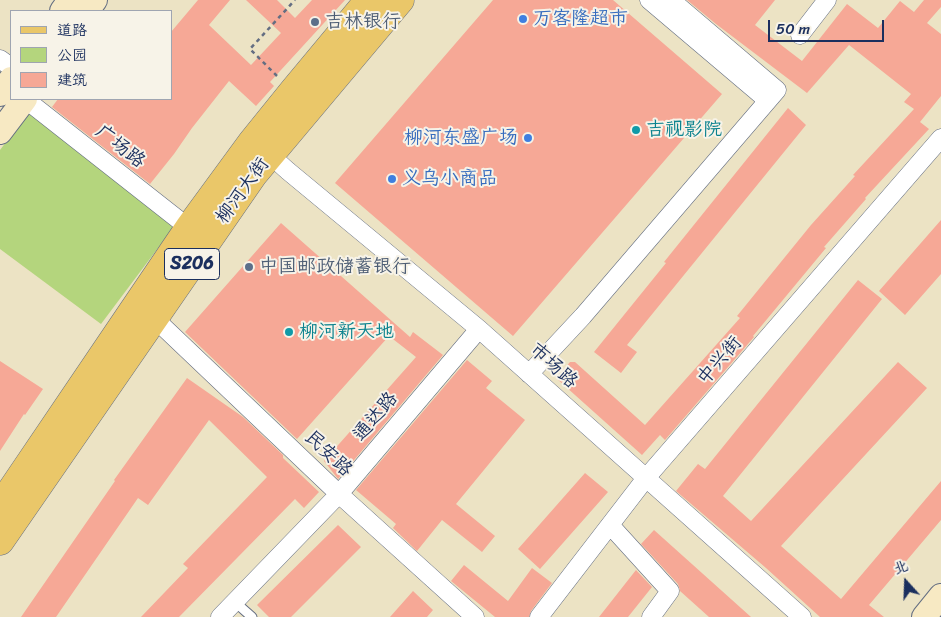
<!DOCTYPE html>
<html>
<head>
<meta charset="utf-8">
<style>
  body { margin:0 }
  #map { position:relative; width:941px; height:617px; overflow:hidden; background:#ece3c4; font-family:Sriracha,"LXGW WenKai TC",sans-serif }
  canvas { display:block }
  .legend { position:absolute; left:10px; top:10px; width:162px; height:90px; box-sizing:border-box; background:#f7f3e8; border:1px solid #9fa5b1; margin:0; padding:6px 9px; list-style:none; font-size:15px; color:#1b2f5e }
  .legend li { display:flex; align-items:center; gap:10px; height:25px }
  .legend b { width:25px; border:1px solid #9fa5b1 }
  .north { position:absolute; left:881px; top:557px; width:50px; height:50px; -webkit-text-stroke:4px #f7f3e8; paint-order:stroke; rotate:340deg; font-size:14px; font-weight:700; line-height:20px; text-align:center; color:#1b2f5e }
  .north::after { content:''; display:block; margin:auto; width:18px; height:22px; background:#1b2f5e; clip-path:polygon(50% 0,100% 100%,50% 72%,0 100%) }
  .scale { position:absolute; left:768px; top:20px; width:116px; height:22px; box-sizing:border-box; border:2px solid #1b2f5e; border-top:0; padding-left:6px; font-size:15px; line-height:18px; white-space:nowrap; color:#1b2f5e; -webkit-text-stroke:4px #f7f3e8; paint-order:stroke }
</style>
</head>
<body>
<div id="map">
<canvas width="941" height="617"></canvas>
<ul class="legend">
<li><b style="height:6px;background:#eac769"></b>道路</li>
<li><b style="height:14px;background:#b4d57d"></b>公园</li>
<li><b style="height:14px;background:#f6a896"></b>建筑</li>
</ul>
<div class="north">北</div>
<div class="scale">50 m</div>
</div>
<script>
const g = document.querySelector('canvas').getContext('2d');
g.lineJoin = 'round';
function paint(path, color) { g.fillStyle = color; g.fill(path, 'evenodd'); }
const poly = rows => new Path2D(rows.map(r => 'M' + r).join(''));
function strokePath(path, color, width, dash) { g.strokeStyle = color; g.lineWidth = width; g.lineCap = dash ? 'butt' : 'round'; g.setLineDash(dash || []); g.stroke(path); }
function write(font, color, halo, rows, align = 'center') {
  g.font = font + ' Sriracha,"LXGW WenKai TC",sans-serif'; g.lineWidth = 4; g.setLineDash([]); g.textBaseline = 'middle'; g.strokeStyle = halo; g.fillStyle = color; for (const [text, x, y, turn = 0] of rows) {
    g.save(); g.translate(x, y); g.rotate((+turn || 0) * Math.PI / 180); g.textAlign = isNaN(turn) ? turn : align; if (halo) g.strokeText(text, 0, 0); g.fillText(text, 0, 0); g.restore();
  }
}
const green = poly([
  [28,113,176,224,101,324,0,249,0,150]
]);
const building = poly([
  [198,0,230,0,209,25,251,65,281,33,246,0,277,0,295,18,312,0,345,0,270,82,274,86,256,106,229,81,192,128,174,154,150,184,52,107,58,99,171,99,171,32],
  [493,0,613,0,722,94,513,336,335,183],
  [687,0,775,0,755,25,802,61,847,4,878,28,900,1,914,12,924,0,941,0,941,7,927,23,941,34,941,96,920,122,929,129,865,198,866,199,824,247,826,248,753,336,754,337,665,440,660,435,642,455,556,378,570,362,575,362,645,425,740,318,737,316,811,225,855,176,853,175,914,109,904,102,911,94,849,45,807,93,716,24],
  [788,108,806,125,627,345,637,352,621,373,594,352,666,263,664,262],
  [941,220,941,274,905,315,879,291],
  [281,223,410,337,413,332,443,355,338,479,324,461,416,357,389,336,297,439,185,332],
  [858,280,882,299,723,496,751,521,898,362,927,388,781,546,841,599,941,481,941,520,869,605,884,617,820,617,766,568,676,491,698,464,705,469],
  [467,360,492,381,486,388,525,420,456,504,495,536,482,552,442,520,417,551,393,528,396,524,356,490],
  [0,361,43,389,25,415,24,414,0,451],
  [187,378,243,417,283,455,283,458,319,492,304,508,295,499,179,617,141,617,188,568,183,564,267,477,209,420,148,505,138,498,56,617,21,617,115,481,114,480],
  [585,473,608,492,540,569,518,549],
  [338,525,361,547,291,617,269,617,257,605],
  [654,530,751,617,709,617,680,591,678,584,641,544],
  [464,565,508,601,532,568,552,583,531,611,529,617,495,617,451,581],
  [636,570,652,587,628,617,599,617],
  [413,591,433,610,427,617,390,617]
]);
const path = poly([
  [277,76,250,49,295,0]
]);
const lane = poly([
  [235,602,252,617]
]);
const street = poly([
  [649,0,767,100],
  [800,35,827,0],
  [0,59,11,67],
  [25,99,189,228],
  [269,154,288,171,479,329,802,617],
  [154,318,339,494,475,617],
  [529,374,583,316,777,90,671,0],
  [610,525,670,591,651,617],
  [220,617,339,494,479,329],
  [539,617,646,478,941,138]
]);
const secondary = poly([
  [62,11,70,0],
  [87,11,95,0],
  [0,94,11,79],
  [0,132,25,99],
  [924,617,941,596]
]);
const primary = poly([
  [0,507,189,228,252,142,294,90,369,0],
  [0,541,253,175,400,0]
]);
const markers = [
  [523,19,5,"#3f7fe0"],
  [315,22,5,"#5c6f8a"],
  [636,130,5,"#0f9aa8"],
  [528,138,5,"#3f7fe0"],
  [392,179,5,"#3f7fe0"],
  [249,267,5,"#5c6f8a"],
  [289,332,5,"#0f9aa8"]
];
const shields = [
  [192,264,55]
];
const shieldNames = [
  ["S206",192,264]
];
const shopNames = [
  ["万客隆超市",533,19],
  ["柳河东盛广场",518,138,"right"],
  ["义乌小商品",402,179]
];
const serviceNames = [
  ["吉林银行",325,22],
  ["中国邮政储蓄银行",259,267]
];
const cultureNames = [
  ["吉视影院",646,130],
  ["柳河新天地",299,332]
];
const streetNames = [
  ["广场路",120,147,38],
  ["柳河大街",243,191,-54],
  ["中兴街",720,361,-49],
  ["市场路",553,366,42],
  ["通达路",376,417,-50],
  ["民安路",328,454,43]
];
paint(green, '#b4d57d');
paint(building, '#f6a896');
strokePath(lane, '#646e82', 11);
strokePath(street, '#646e82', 19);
strokePath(secondary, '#646e82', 26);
strokePath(primary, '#646e82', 29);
strokePath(path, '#646e82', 2.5, [4, 4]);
strokePath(lane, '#fff', 9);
strokePath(street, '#fff', 18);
strokePath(secondary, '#f7e9c3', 24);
strokePath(primary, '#eac769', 28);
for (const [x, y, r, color] of markers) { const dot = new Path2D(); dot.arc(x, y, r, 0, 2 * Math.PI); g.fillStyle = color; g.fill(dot); strokePath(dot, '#f7f3e8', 2); }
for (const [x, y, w] of shields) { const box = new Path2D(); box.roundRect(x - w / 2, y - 15.5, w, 31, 4); g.fillStyle = '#f7f3e8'; g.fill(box); strokePath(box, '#1b2f5e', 1); }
write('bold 18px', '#1b2f5e', null, shieldNames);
write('19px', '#366cbe', '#f7f3e8', shopNames, 'left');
write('19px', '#4e5e75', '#f7f3e8', serviceNames, 'left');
write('19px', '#0d838f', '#f7f3e8', cultureNames, 'left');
write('19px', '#1b2f5e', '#f7f3e8', streetNames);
</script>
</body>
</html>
